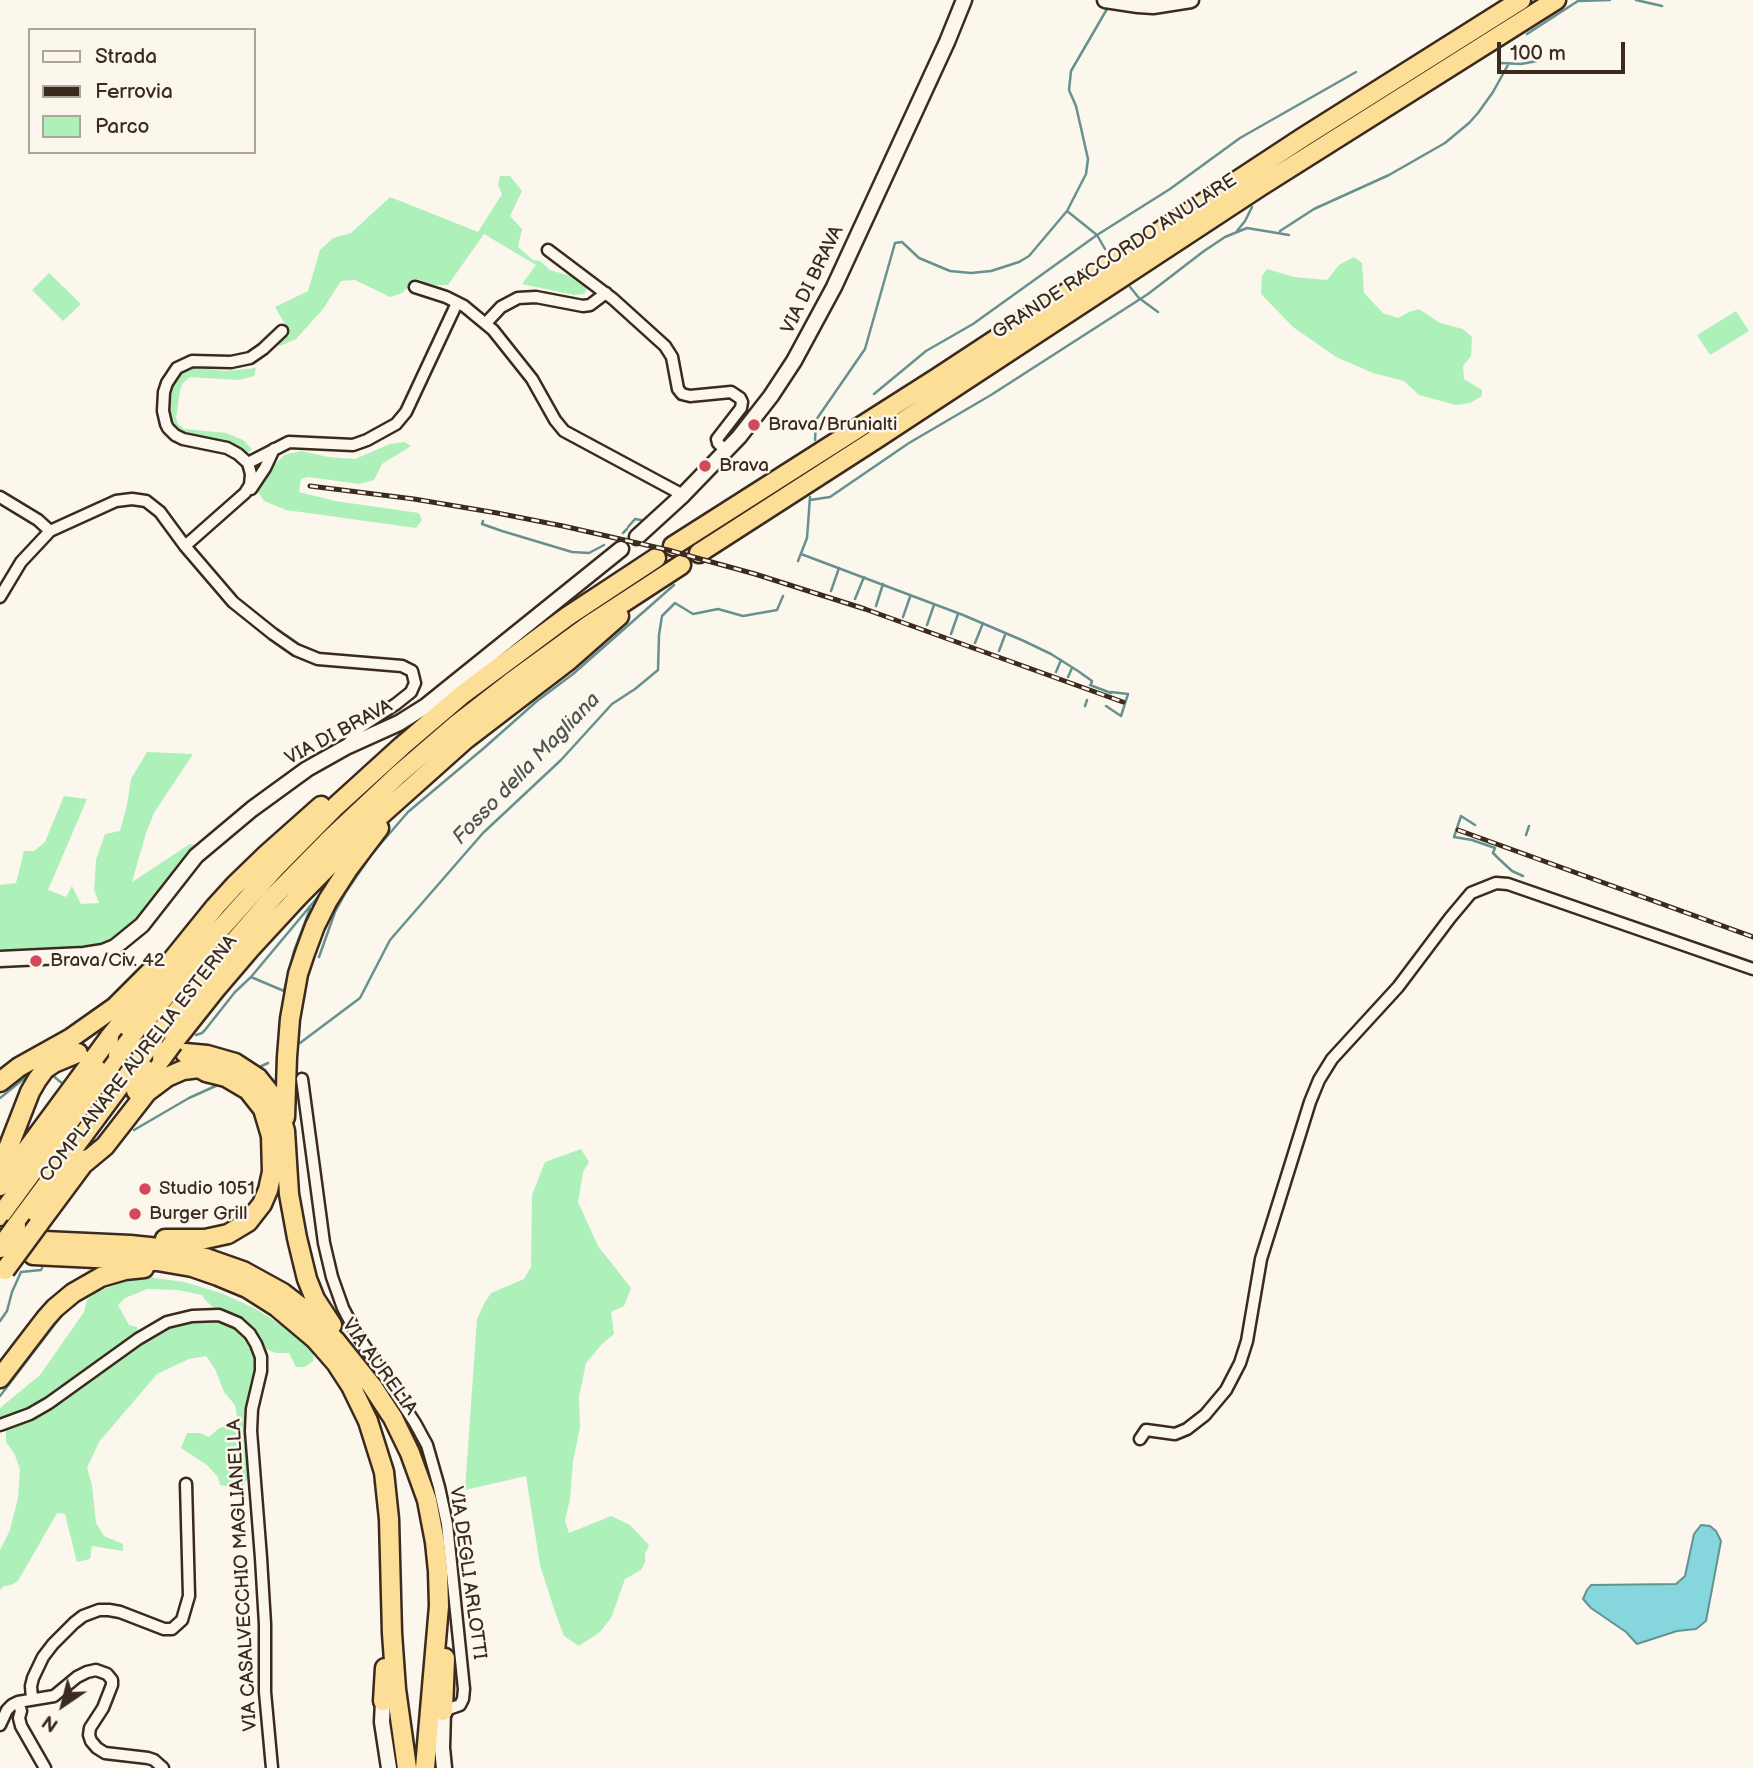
<!DOCTYPE html>
<html>
<head>
<meta charset="utf-8">
<style>
  body { margin:0 }
  #map { position:relative; width:1753px; height:1768px; overflow:hidden; background:#fbf7ec; font-family:"Balsamiq Sans",sans-serif }
  canvas { display:block }
  .legend { position:absolute; left:28px; top:28px; width:228px; height:126px; box-sizing:border-box; background:#fbf7ec; border:2px solid #aea59a; margin:0; padding:9px 12px; list-style:none; font-size:21px; color:#3b2a1e }
  .legend li { display:flex; align-items:center; gap:14px; height:35px }
  .legend b { width:35px; border:2px solid #aea59a }
  .north { position:absolute; left:28px; top:1670px; width:70px; height:70px; -webkit-text-stroke:5px #fbf7ec; paint-order:stroke; rotate:215deg; font-size:19px; font-weight:700; line-height:28px; text-align:center; color:#3b2a1e }
  .north::after { content:''; display:block; margin:auto; width:24px; height:32px; background:#3b2a1e; clip-path:polygon(50% 0,100% 100%,50% 72%,0 100%) }
  .scale { position:absolute; left:1497px; top:42px; width:128px; height:32px; box-sizing:border-box; border:4px solid #3b2a1e; border-top:0; padding-left:9px; font-size:21px; line-height:24px; white-space:nowrap; color:#3b2a1e; -webkit-text-stroke:5px #fbf7ec; paint-order:stroke }
</style>
</head>
<body>
<div id="map">
<canvas width="1753" height="1768"></canvas>
<ul class="legend">
<li><b style="height:9px;background:#fbf7ec"></b>Strada</li>
<li><b style="height:9px;background:#3b2a1e"></b>Ferrovia</li>
<li><b style="height:19px;background:#adf0ba"></b>Parco</li>
</ul>
<div class="north">N</div>
<div class="scale">100 m</div>
</div>
<script>
const g = document.querySelector('canvas').getContext('2d');
g.lineJoin = 'round';
function paint(path, color) { g.fillStyle = color; g.fill(path, 'evenodd'); }
const poly = rows => new Path2D(rows.map(r => 'M' + r).join(''));
function strokePath(path, color, width, dash) { g.strokeStyle = color; g.lineWidth = width; g.lineCap = dash ? 'butt' : 'round'; g.setLineDash(dash || []); g.stroke(path); }
function write(font, color, halo, rows, align = 'center') {
  g.font = font + ' "Balsamiq Sans",sans-serif'; g.lineWidth = 5; g.setLineDash([]); g.textBaseline = 'middle'; g.strokeStyle = halo; g.fillStyle = color; for (const [text, x, y, turn = 0] of rows) {
    g.save(); g.translate(x, y); g.rotate((+turn || 0) * Math.PI / 180); g.textAlign = isNaN(turn) ? turn : align; if (halo) g.strokeText(text, 0, 0); g.fillText(text, 0, 0); g.restore();
  }
}
const green = poly([
  [500,176,510,176,522,191,510,216,522,229,518,247,533,260,540,261,550,270,574,277,587,289,584,294,574,295,522,284,536,265,484,234,448,285,434,285,417,279,402,293,390,297,355,280,341,281,323,309,296,339,280,346,275,341,285,324,275,307,308,291,320,250,333,238,351,233,390,197,478,232,502,194,498,185],
  [1354,257,1362,263,1364,293,1383,313,1398,318,1409,312,1419,309,1440,323,1463,329,1472,337,1471,356,1463,366,1464,379,1482,390,1482,396,1470,403,1456,405,1419,395,1404,381,1373,373,1336,357,1293,327,1261,294,1262,276,1267,269,1294,277,1327,280,1339,265],
  [49,273,81,304,63,321,32,290],
  [1736,311,1749,331,1710,355,1697,335],
  [197,368,225,371,256,368,254,376,239,380,190,377,183,383,180,390,176,418,178,424,184,429,226,433,243,440,252,449,245,456,180,435,168,421,167,400,170,384,176,373,183,370],
  [405,442,411,446,382,464,374,480,359,484,308,477,301,479,299,492,335,501,419,513,422,520,416,528,286,510,264,501,258,492,268,472,284,455,301,451,328,457,355,459,390,444],
  [147,752,193,754,154,813,146,833,132,882,190,844,197,845,184,869,135,924,113,943,79,948,0,954,0,885,16,883,24,851,34,851,45,842,64,796,87,799,48,890,66,897,72,886,81,904,99,903,94,890,96,860,105,834,120,831,127,805,131,779],
  [581,1149,589,1162,583,1172,578,1202,598,1246,631,1288,624,1306,611,1312,614,1334,602,1344,586,1363,579,1397,580,1428,573,1461,570,1499,565,1521,569,1533,611,1516,630,1525,649,1545,645,1554,645,1562,641,1570,625,1579,611,1618,600,1632,579,1646,564,1636,555,1612,540,1565,526,1476,465,1490,477,1319,485,1302,491,1293,524,1279,531,1267,532,1195,545,1162],
  [141,1276,184,1282,221,1293,254,1308,291,1331,314,1350,313,1361,305,1367,296,1367,289,1353,276,1353,266,1349,259,1336,249,1327,214,1308,205,1300,202,1295,178,1290,147,1289,125,1298,118,1305,129,1325,137,1327,138,1330,131,1337,92,1368,35,1408,0,1421,0,1408,40,1375,84,1312,87,1300,94,1293],
  [202,1321,219,1322,232,1324,251,1339,257,1360,248,1405,245,1430,249,1477,243,1485,231,1487,220,1485,218,1477,207,1465,181,1448,187,1433,200,1433,209,1437,219,1428,227,1426,233,1429,238,1422,235,1405,224,1392,215,1369,206,1356,189,1359,157,1374,99,1442,87,1468,92,1485,96,1523,104,1536,123,1544,123,1551,92,1546,90,1559,77,1562,65,1514,57,1513,18,1581,11,1585,4,1586,0,1590,0,1550,10,1530,18,1498,20,1469,14,1453,6,1442,6,1430,10,1425,34,1416,73,1391,164,1330,188,1323]
]);
const water = poly([
  [1701,1525,1710,1526,1716,1531,1721,1541,1706,1621,1696,1629,1677,1631,1637,1644,1626,1632,1591,1608,1583,1599,1587,1590,1591,1585,1676,1584,1685,1576,1694,1534,1701,1525]
]);
const stream = poly([
  [1636,0,1662,6],
  [1527,34,1578,1,1610,0],
  [1501,63,1521,64,1537,61],
  [1067,211,1097,235,1105,249],
  [1237,231,1245,221,1252,207],
  [1280,231,1314,209,1389,175,1445,143,1469,123,1478,113,1493,92,1509,63],
  [1130,287,1139,298,1158,312],
  [874,394,926,351,973,324,1097,235,1170,189,1240,138,1356,72],
  [815,440,816,420,865,349,895,243,902,242,919,258,950,271,971,273,991,271,1019,262,1029,256,1067,211,1086,174,1088,159,1076,106,1069,90,1071,71,1107,9],
  [810,500,830,497,909,443,991,395,1148,294,1204,251,1225,237,1247,228,1289,235],
  [483,521,482,524,502,531,572,552,589,553,604,545],
  [628,527,635,519,641,520],
  [623,533,627,529],
  [801,554,963,615,1024,641,1051,654,1078,671,1092,681,1091,684],
  [798,561,807,538,810,497],
  [831,591,839,568],
  [855,599,864,577],
  [876,606,883,584],
  [903,617,910,597],
  [927,625,934,605],
  [951,634,958,614],
  [975,643,983,623],
  [999,651,1005,635],
  [1056,672,1061,660],
  [1068,677,1072,668],
  [1090,685,1111,693,1111,692,1128,694,1121,716,1106,706],
  [1085,706,1087,700],
  [1475,825,1461,816,1454,837,1472,840,1495,848,1493,853,1499,859,1512,871,1523,876],
  [1526,835,1529,826],
  [319,957,335,912,346,892,371,855,408,812,484,748,537,701,573,674,674,585],
  [251,977,284,991,294,951,310,909],
  [196,1035,202,1033,205,1030,235,992,251,977,327,886],
  [300,1043,360,998,390,940,483,833,561,760,612,704,635,689,658,670,659,635,662,616,675,603,693,614,718,609,743,616,777,610,783,596],
  [255,1069,268,1063],
  [52,1075,63,1084],
  [0,1098,31,1073],
  [134,1130,189,1098,220,1084],
  [0,1321,7,1311,12,1292,21,1272,41,1270,42,1268],
  [0,1396,58,1320]
]);
const street = poly([
  [548,250,613,299,665,346,672,357,678,389,682,394,690,396,731,392,740,398,742,402,741,408,717,439,718,443,726,451],
  [415,287,446,297,464,306,493,330,532,379,555,420,564,431,683,495],
  [486,323,501,307,518,298,536,297,583,306,590,305,606,293],
  [248,463,289,442,353,445,367,440,396,424,406,412,457,303],
  [251,489,265,468,274,449],
  [0,497,38,520,50,531],
  [185,546,245,493,250,485,251,474,248,463,238,454,227,448,183,439,175,435,168,428,166,424,163,411,164,392,167,383,177,368,192,361,231,362,250,358,263,349,282,331],
  [0,597,21,562,50,531,116,501,132,499,146,501,160,512,185,546,233,602,273,634,296,650,318,659,402,666,412,671,415,683,411,692,396,704,359,728,353,735,348,746],
  [302,1079,324,1243,332,1277,343,1308,356,1333,415,1423,427,1445,439,1487,447,1524,464,1689,463,1699,460,1705,443,1711],
  [0,1425,30,1414,49,1403,138,1339,167,1322,192,1316,219,1315,238,1323,250,1334,256,1344,261,1357,261,1371,252,1409,251,1431,261,1558,265,1624,265,1692,272,1768],
  [1140,1439,1146,1430,1175,1434,1187,1429,1205,1415,1226,1390,1240,1363,1247,1341,1261,1259,1310,1102,1319,1080,1332,1059,1398,987,1450,918,1471,893,1496,883,1508,884,1753,969],
  [32,1699,31,1686,33,1678,43,1657,53,1644,74,1623,83,1616,99,1610,109,1610,120,1612,164,1629,172,1629,182,1620,189,1596,186,1484],
  [0,1725,7,1710,12,1705,18,1702],
  [45,1768,21,1726,19,1718,21,1711,18,1702,54,1696,77,1677,87,1672,96,1670,107,1674,112,1680,112,1685,103,1708,90,1728,89,1735,91,1741,97,1748,105,1753,148,1758,154,1760,163,1768]
]);
const secondary = poly([
  [1105,0,1138,5,1153,6,1191,0],
  [637,537,683,495,739,437,771,396,794,361,834,287,947,42,964,0],
  [0,959,84,955,103,952,115,947,142,925,196,856,252,809,307,769,348,746,399,723,426,706,621,549],
  [383,1701,382,1722,389,1768],
  [443,1711,442,1748,444,1768]
]);
const highway = poly([
  [673,546,937,378,1302,138,1521,0],
  [699,553,876,439,1261,186,1556,0],
  [109,1038,215,907,235,885,267,854,321,806],
  [130,1040,207,944,274,869,336,806,402,746,463,694,568,616,656,558],
  [153,1041,221,957,274,896,330,839,399,774,457,724,511,682,589,625,681,565],
  [173,1043,215,990,250,949,298,897,363,831,466,739,569,660,619,616],
  [185,1053,207,1055,235,1063,258,1078,274,1098,278,1106,285,1131,289,1194,297,1238,307,1279,315,1299,332,1325],
  [0,1082,19,1067,71,1038,115,1007,151,971],
  [136,1091,162,1058],
  [285,1117,287,1057,290,1019,298,974,305,953,315,926,328,900,348,869,379,828],
  [81,1166,105,1146,147,1092,167,1077,183,1070,199,1068,206,1072,226,1077,248,1090,263,1109,271,1136,272,1172,268,1190,262,1204,248,1222,228,1234,205,1239,165,1239],
  [0,1169,30,1092,37,1080,45,1069,54,1063,78,1053],
  [0,1186,95,1057],
  [0,1216,118,1055],
  [38,1225,87,1159],
  [16,1226,142,1056],
  [44,1241,130,1245,169,1249,206,1258,243,1271,283,1293,305,1310,336,1341,372,1386,393,1418,410,1453,427,1500,435,1542,438,1571,439,1606,425,1768],
  [33,1255,157,1261,192,1267,218,1276,247,1288,277,1307,315,1339,336,1363,351,1386,368,1421,384,1472,389,1519,392,1633,396,1689,407,1768],
  [0,1378,46,1318,55,1308,73,1293,101,1277,125,1270,144,1268],
  [383,1701,385,1668],
  [443,1711,445,1658]
]);
const rail = poly([
  [310,486,414,499,497,513,563,526,668,550,755,574,865,609,1123,702],
  [1458,830,1753,937]
]);
const highwayBridge = poly([
  [118,1055,130,1040],
  [142,1056,153,1041],
  [95,1057,109,1038],
  [162,1058,173,1043],
  [0,1248,16,1226],
  [5,1270,38,1225]
]);
const markers = [
  [754,425,7,"#d1495b"],
  [705,466,7,"#d1495b"],
  [36,961,7,"#d1495b"],
  [145,1189,7,"#d1495b"],
  [135,1214,7,"#d1495b"]
];
const streetNames = [
  ["GRANDE RACCORDO ANULARE",1115,257,-33],
  ["VIA DI BRAVA",813,280,-64],
  ["VIA DI BRAVA",339,733,-28],
  ["COMPLANARE AURELIA ESTERNA",139,1059,-52],
  ["VIA AURELIA",379,1367,54],
  ["VIA DEGLI ARLOTTI",467,1573,82],
  ["VIA CASALVECCHIO MAGLIANELLA",243,1575,-93]
];
const poiNames = [
  ["Brava/Brunialti",768,425],
  ["Brava",719,466],
  ["Brava/Civ. 42",50,961],
  ["Studio 1051",159,1189],
  ["Burger Grill",149,1214]
];
const waterNames = [
  ["Fosso della Magliana",527,769,-46]
];
paint(green, '#adf0ba');
paint(water, '#85d6dd');
strokePath(water, '#679191', 2);
strokePath(stream, '#679191', 2.5);
strokePath(street, '#3b2a1e', 15);
strokePath(secondary, '#3b2a1e', 19);
strokePath(highway, '#3b2a1e', 23);
strokePath(street, '#fbf7ec', 10);
strokePath(secondary, '#fbf7ec', 14);
strokePath(highway, '#fdde96', 18);
strokePath(rail, '#3b2a1e', 5);
strokePath(rail, '#fbf7ec', 2.5, [8]);
strokePath(highwayBridge, '#3b2a1e', 23, []);
strokePath(highwayBridge, '#fdde96', 18);
for (const [x, y, r, color] of markers) { const dot = new Path2D(); dot.arc(x, y, r, 0, 2 * Math.PI); g.fillStyle = color; g.fill(dot); strokePath(dot, '#fbf7ec', 2.5); }
write('19px', '#3b2a1e', '#fbf7ec', streetNames);
write('19px', '#3b2a1e', '#fbf7ec', poiNames, 'left');
write('italic 21px', '#4e554e', '#fbf7ec', waterNames);
</script>
</body>
</html>
